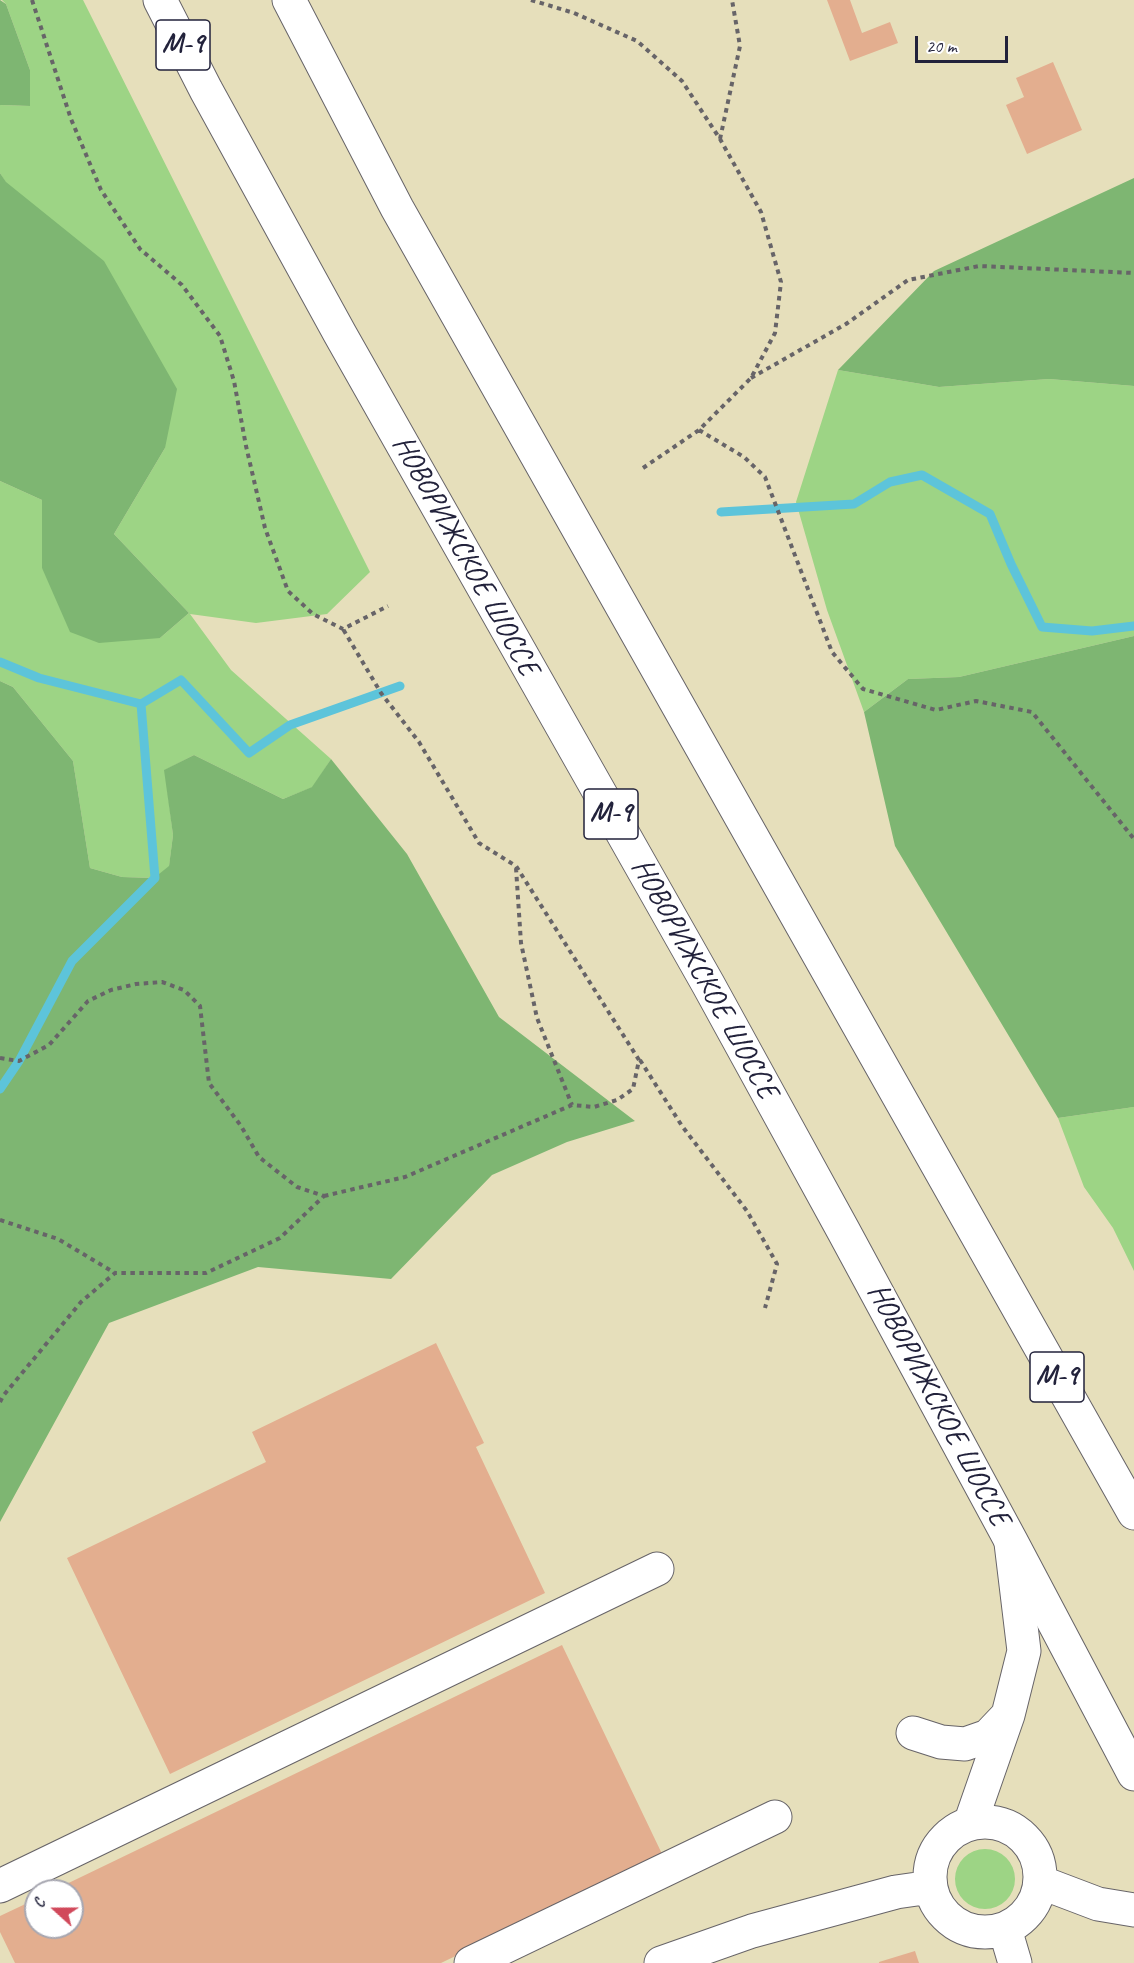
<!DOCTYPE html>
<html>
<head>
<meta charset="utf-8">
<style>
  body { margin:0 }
  #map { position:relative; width:1134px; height:1963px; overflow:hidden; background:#e6dfbb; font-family:Caveat,sans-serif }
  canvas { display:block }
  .north { position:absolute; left:24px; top:1879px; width:60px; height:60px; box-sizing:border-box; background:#fff; border:2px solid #a7a7b1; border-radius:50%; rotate:291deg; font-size:16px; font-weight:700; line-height:24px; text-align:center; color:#22223b }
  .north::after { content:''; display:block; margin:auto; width:21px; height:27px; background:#d1495b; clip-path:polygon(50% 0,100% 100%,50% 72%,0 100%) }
  .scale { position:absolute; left:915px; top:36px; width:93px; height:27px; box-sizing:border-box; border:3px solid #22223b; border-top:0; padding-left:8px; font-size:18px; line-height:21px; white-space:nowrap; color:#22223b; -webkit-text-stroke:4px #fff; paint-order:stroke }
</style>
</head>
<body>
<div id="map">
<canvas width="1134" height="1963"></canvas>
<div class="north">С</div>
<div class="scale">20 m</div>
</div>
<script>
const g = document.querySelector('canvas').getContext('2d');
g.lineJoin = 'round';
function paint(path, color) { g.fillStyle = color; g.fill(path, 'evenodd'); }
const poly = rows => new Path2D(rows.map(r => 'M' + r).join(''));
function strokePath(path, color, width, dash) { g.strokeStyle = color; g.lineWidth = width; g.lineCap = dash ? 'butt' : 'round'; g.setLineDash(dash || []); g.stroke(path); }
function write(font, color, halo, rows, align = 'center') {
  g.font = font + ' Caveat,sans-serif'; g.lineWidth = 4.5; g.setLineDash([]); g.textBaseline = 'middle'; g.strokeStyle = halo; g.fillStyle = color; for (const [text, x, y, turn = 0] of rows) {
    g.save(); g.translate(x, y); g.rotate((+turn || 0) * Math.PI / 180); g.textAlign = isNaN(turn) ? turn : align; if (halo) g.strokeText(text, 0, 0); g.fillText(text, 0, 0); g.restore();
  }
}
const green = poly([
  [2,0,83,0,370,572,327,614,256,623,190,614,231,670,331,759,313,787,283,799,194,755,165,770,173,835,169,867,155,878,122,877,90,868,73,761,13,687,0,681,0,481,42,500,42,568,160,638,189,613,114,534,165,448,0,173,0,105,30,106,30,70,6,4],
  [838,370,939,387,1049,379,1134,386,1134,636,959,677,908,679,864,712,827,610,796,502],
  [1134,1107,1134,1271,1113,1228,1084,1187,1058,1118],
  '955 1879a30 30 0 1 1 60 0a30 30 0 1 1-60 0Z'
]);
const forest = poly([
  [0,0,6,4,30,70,30,106,0,105],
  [0,173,6,182,104,261,177,389,165,448,114,534,189,613,160,638,99,643,70,632,42,568,42,500,0,481],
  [1134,178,1134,386,1049,379,939,387,838,370,934,271],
  [1134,636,1134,1107,1058,1118,895,846,864,712,908,679,959,677],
  [0,681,13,687,73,761,90,868,122,877,154,878,169,866,173,835,164,770,194,755,283,799,312,787,331,759,407,854,499,1017,635,1121,567,1142,492,1175,391,1279,258,1267,109,1323,0,1522]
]);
const stream = poly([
  [721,512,854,504,890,482,922,475,990,514,1011,564,1042,627,1092,631,1134,626],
  [0,662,39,678,141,704,181,680,249,753,290,725,400,686],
  [0,1089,19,1061,72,961,155,878,141,704]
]);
const building = poly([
  [827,0,850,0,862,33,890,22,898,43,850,61],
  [1053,62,1082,130,1027,154,1006,105,1024,97,1016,78],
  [436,1343,484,1443,476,1447,545,1593,170,1774,67,1558,266,1462,252,1432],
  [562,1645,663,1856,441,1963,15,1963,0,1932,0,1916,36,1899,36,1927,72,1927,72,1891,52,1891],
  [915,1951,919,1963,879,1963,879,1962]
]);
const path = poly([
  [32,0,71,119,101,190,140,249,182,285,220,336,234,381,246,446,265,528,288,591,313,614,343,629,388,606],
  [531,0,574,13,637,41,682,81,720,139,761,212,781,282,775,333,751,378,699,430,643,468],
  [720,139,740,46,732,0],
  [751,378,846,324,908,280,979,266,1134,273],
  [699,430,744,457,765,477,832,652,863,689,936,710,976,701,1032,712,1134,839],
  [516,868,521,943,537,1018,572,1105],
  [0,1058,19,1061,49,1045,88,1001,111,990,136,984,162,982,184,990,200,1006,209,1083,241,1126,259,1157,297,1187,324,1196,280,1238,206,1273,115,1273,81,1302,3,1396,0,1402],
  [640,1060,682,1126,747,1211,777,1264,765,1308],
  [324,1196,405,1177,572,1105,594,1107,617,1100,633,1089,639,1060,516,866,479,843,419,742,381,693,343,629],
  [0,1220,58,1239,115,1273]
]);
const minor = poly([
  [913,1733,941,1742,965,1744,988,1736,1008,1715],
  '930 1877a55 55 0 1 1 110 0a55 55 0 1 1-110 0Z',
  [970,1824,1008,1715,1024,1651,1011,1543],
  [1040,1882,1098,1904,1134,1910],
  [0,1886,657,1569],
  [1005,1929,1015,1963],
  [471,1963,775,1817],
  [661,1963,752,1931,896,1892,931,1887]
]);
const highway = poly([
  [160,0,206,90,340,334,708,984,843,1230,1011,1541,1134,1774],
  [289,0,397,208,1134,1513]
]);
const shields = [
  [183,45,54],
  [611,814,54],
  [1057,1377,54]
];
const shieldNames = [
  ["М-9",183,45],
  ["М-9",611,814],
  ["М-9",1057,1377]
];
const streetNames = [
  ["НОВОРИЖСКОЕ ШОССЕ",465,556,61],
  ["НОВОРИЖСКОЕ ШОССЕ",704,979,61],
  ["НОВОРИЖСКОЕ ШОССЕ",938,1405,62]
];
paint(green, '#9dd485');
paint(forest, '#7eb672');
strokePath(stream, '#5dc4da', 9);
paint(building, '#e3ae8f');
strokePath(minor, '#676468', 35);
strokePath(highway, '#676468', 35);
strokePath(path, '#676468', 4, [4.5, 4.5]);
strokePath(minor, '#fff', 33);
strokePath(highway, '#fff', 33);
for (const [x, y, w] of shields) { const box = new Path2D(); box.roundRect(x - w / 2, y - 25, w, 50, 4.5); g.fillStyle = '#fff'; g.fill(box); strokePath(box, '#22223b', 1.5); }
write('bold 28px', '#22223b', null, shieldNames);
write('30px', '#22223b', '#fff', streetNames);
</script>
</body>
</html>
